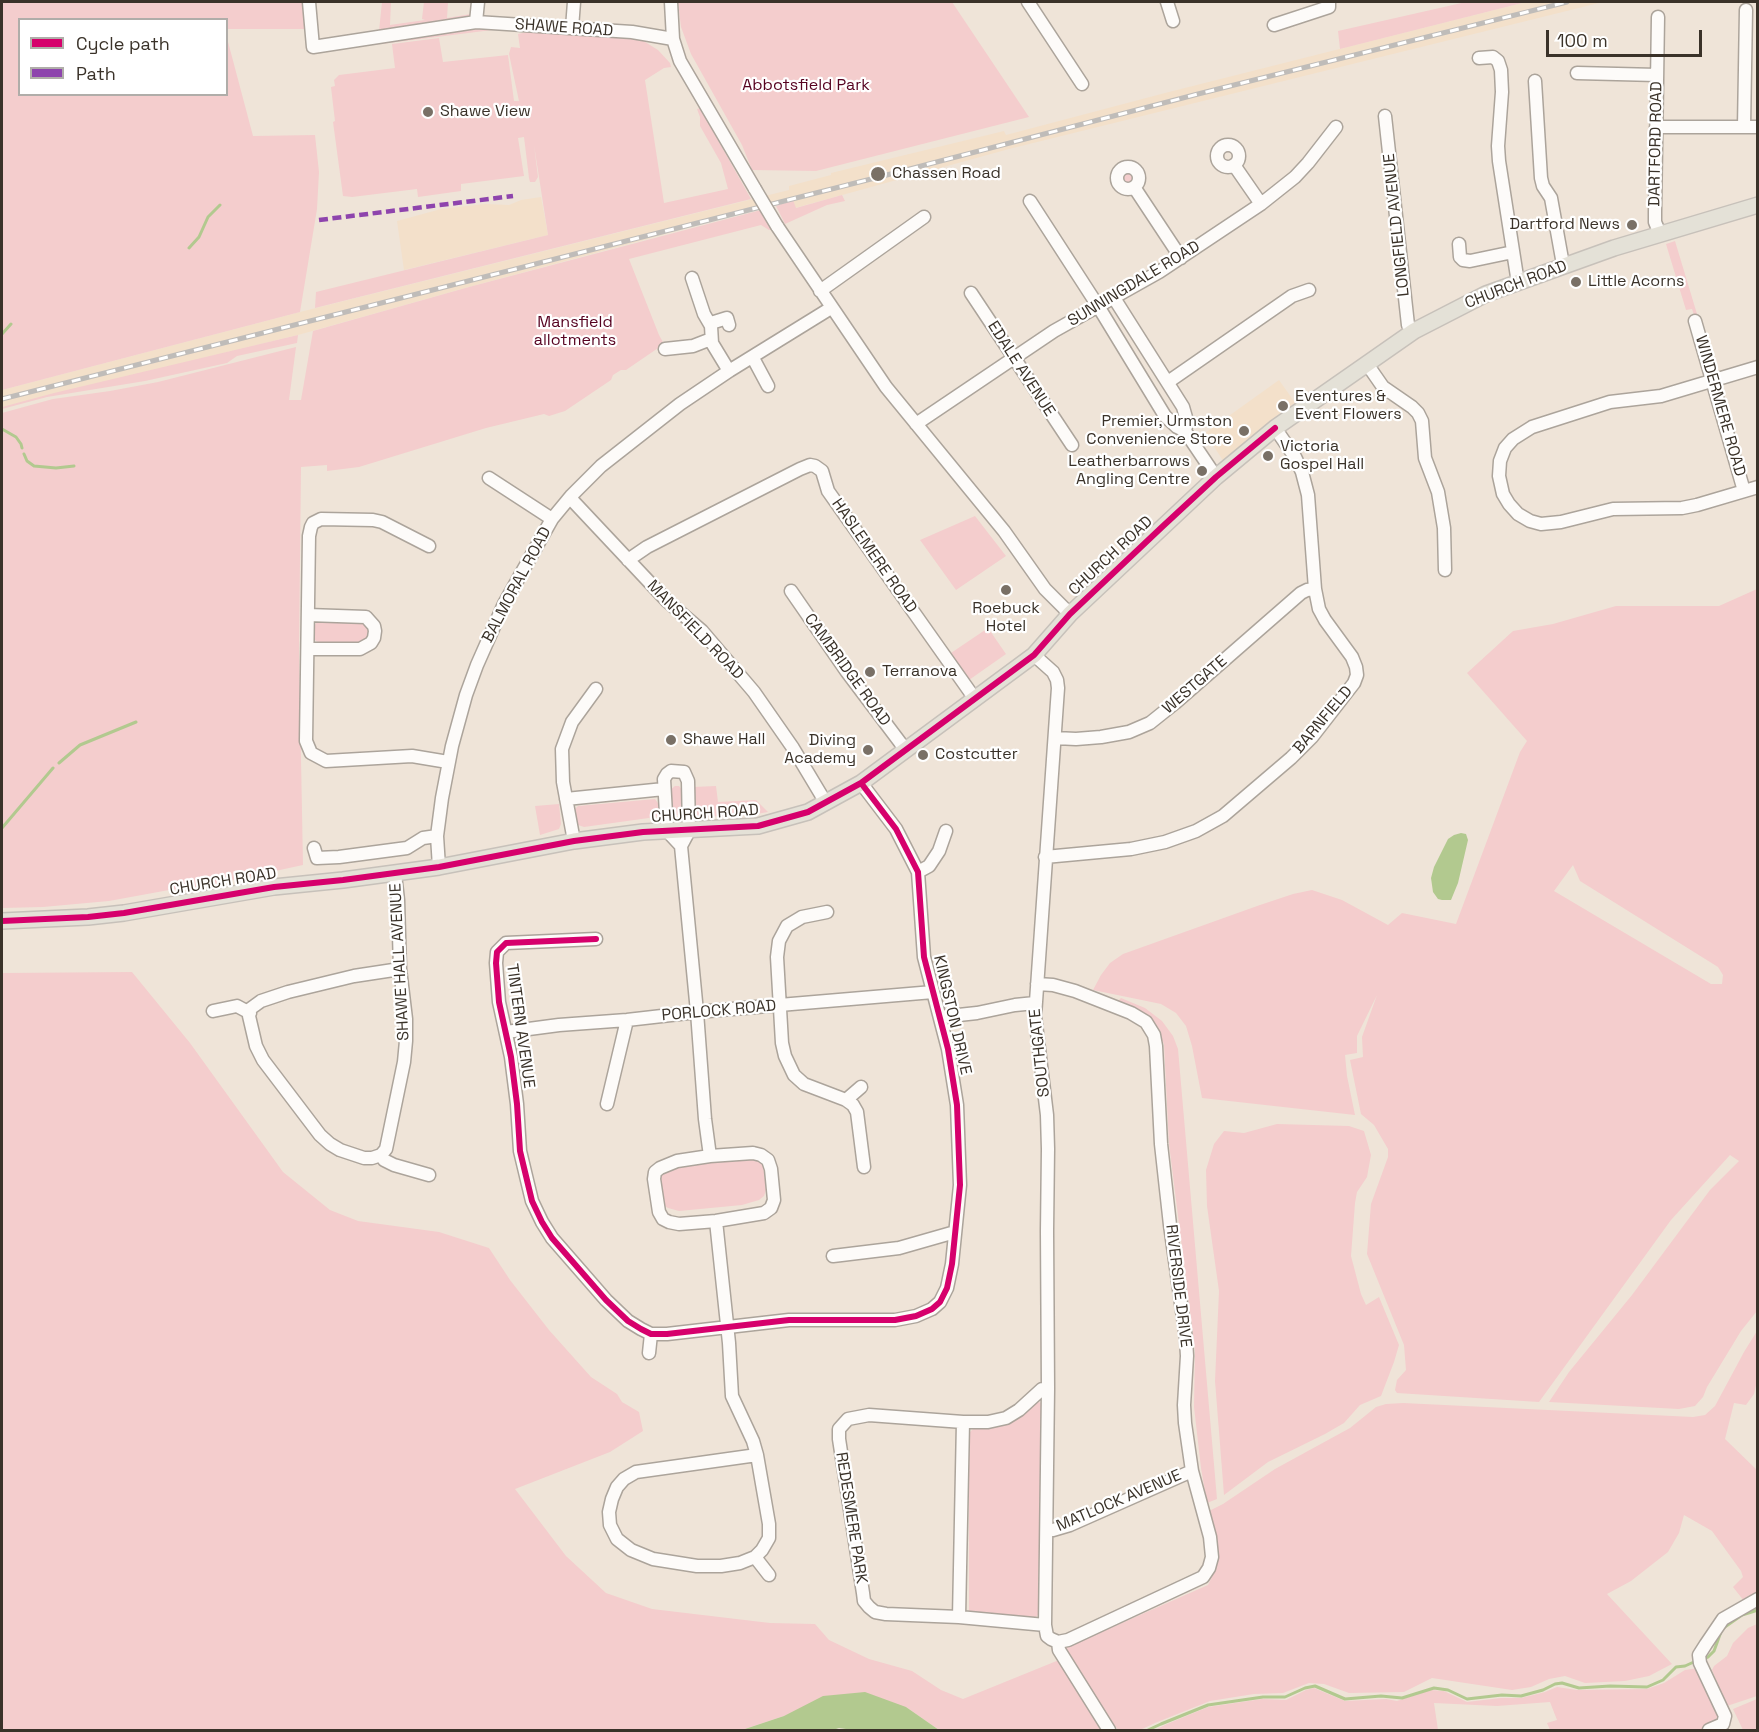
<!DOCTYPE html>
<html>
<head>
<meta charset="utf-8">
<style>
  body { margin:0 }
  #map { position:relative; width:1759px; height:1732px; overflow:hidden; background:#efe4d8; font-family:"Space Grotesk",sans-serif }
  canvas { display:block }
  .frame { position:absolute; inset:0; border:3px solid #3a3229; pointer-events:none }
  .legend { position:absolute; left:18px; top:18px; width:210px; height:78px; box-sizing:border-box; background:#fff; border:2px solid #b0ada9; margin:0; padding:8px 10px; list-style:none; font-size:18px; color:#3a3229 }
  .legend li { display:flex; align-items:center; gap:12px; height:30px }
  .legend b { width:30px; border:2px solid #b0ada9 }
  .scale { position:absolute; left:1546px; top:30px; width:156px; height:27px; box-sizing:border-box; border:3px solid #3a3229; border-top:0; padding-left:8px; font-size:18px; line-height:21px; white-space:nowrap; color:#3a3229; -webkit-text-stroke:4px #fff; paint-order:stroke }
</style>
</head>
<body>
<div id="map">
<canvas width="1759" height="1732"></canvas>
<div class="frame"></div>
<ul class="legend">
<li><b style="height:8px;background:#d6006c"></b>Cycle path</li>
<li><b style="height:8px;background:#8e44ad"></b>Path</li>
</ul>
<div class="scale">100 m</div>
</div>
<script>
const g = document.querySelector('canvas').getContext('2d');
g.lineJoin = 'round';
function paint(path, color) { g.fillStyle = color; g.fill(path, 'evenodd'); }
const poly = rows => new Path2D(rows.map(r => 'M' + r).join(''));
function strokePath(path, color, width, dash) { g.strokeStyle = color; g.lineWidth = width; g.lineCap = dash ? 'butt' : 'round'; g.setLineDash(dash || []); g.stroke(path); }
function write(font, color, halo, rows, align = 'center') {
  g.font = font + ' "Space Grotesk",sans-serif'; g.lineWidth = 4.5; g.setLineDash([]); g.textBaseline = 'middle'; g.strokeStyle = halo; g.fillStyle = color; for (const [text, x, y, turn = 0] of rows) {
    g.save(); g.translate(x, y); g.rotate((+turn || 0) * Math.PI / 180); g.textAlign = isNaN(turn) ? turn : align; if (halo) g.strokeText(text, 0, 0); g.fillText(text, 0, 0); g.restore();
  }
}
const built = poly([
  [1526,2,1603,2,1009,149,795,208,792,200,469,287,298,335,2,407,2,390,300,312,789,190,789,186,831,175,831,173,1004,131,1006,135,1165,93],
  [541,197,548,235,404,270,397,221,441,209,485,204,509,205,521,200],
  [1279,380,1296,404,1224,462,1205,433]
]);
const green = poly([
  [2,2,305,2,307,29,227,29,226,20,20,20,20,94,226,94,227,38,253,136,315,135,319,172,317,209,300,312,2,390],
  [382,2,391,2,390,25,425,20,422,19,424,2,448,2,447,18,471,14,474,18,379,31],
  [678,2,952,2,1029,117,816,171,752,170,742,145,691,54,681,27],
  [1466,2,1526,2,1340,49,1338,31],
  [477,25,492,28,492,30,325,51],
  [536,30,616,34,642,40,658,50,670,63,671,67,664,68,645,80,664,203,728,189,721,163,700,126,700,117,697,109,700,108,751,199,315,308,316,292,548,235,534,145,538,177,535,182,530,182,529,178,524,137,518,138,524,176,461,184,461,191,418,197,417,189,352,197,343,196,333,122,335,121,331,87,335,86,334,80,339,75,395,68,392,44,439,38,443,62,508,55,514,101,519,101,509,54,511,47,520,48,518,34],
  '1121 178a7 7 0 1 1 14 0a7 7 0 1 1-14 0Z',
  [842,195,845,201,827,205,785,224,776,206,793,200,796,208],
  [761,210,773,229,769,230,761,225,629,259,659,335,664,344,626,370,621,370,613,375,611,380,565,411,549,416,544,414,486,428,359,467,327,471,327,465,301,467,299,652,303,865,201,887,169,890,109,901,43,907,2,908,2,413,53,399,110,391,158,382,296,347,289,400,301,400,313,331,469,287],
  [1675,241,1697,314,1694,315,1692,309,1686,310,1666,244],
  [298,335,297,343,237,356,227,363,145,381,47,397,2,409,2,407,54,393],
  [975,516,1006,556,956,590,920,540],
  [1757,589,1757,1311,1741,1331,1707,1387,1703,1397,1695,1406,1679,1409,1549,1402,1569,1372,1632,1295,1710,1190,1739,1161,1730,1155,1671,1220,1539,1402,1397,1393,1395,1390,1397,1380,1406,1370,1404,1345,1367,1254,1371,1204,1388,1157,1388,1149,1374,1125,1361,1114,1350,1060,1363,1057,1362,1037,1377,995,1357,1036,1357,1053,1345,1055,1347,1076,1355,1115,1202,1098,1192,1046,1186,1026,1176,1013,1161,1004,1093,990,1101,975,1110,963,1123,954,1260,905,1293,894,1312,890,1342,900,1388,925,1402,913,1456,924,1520,752,1527,741,1467,673,1513,631,1553,624,1616,606,1719,606],
  [1573,865,1580,881,1718,967,1723,975,1722,984,1711,984,1554,891],
  [319,620,365,621,371,632,364,643,323,644,316,641,313,637,313,627],
  [988,628,1006,654,969,680,951,653],
  [675,786,679,786,682,790,684,815,672,815,670,790],
  [716,786,718,802,756,800,768,812,751,815,698,817,695,811,693,787],
  [655,799,660,806,659,813,656,817,584,827,578,825,575,819,574,811,576,808,578,806],
  [559,804,561,824,559,829,540,835,535,806],
  [132,972,190,1043,283,1172,330,1210,358,1221,439,1232,489,1248,510,1280,549,1330,591,1377,617,1394,622,1402,639,1412,643,1431,610,1452,515,1489,566,1556,606,1593,652,1609,770,1623,815,1624,829,1640,869,1659,912,1671,941,1690,963,1699,1059,1660,1104,1730,939,1730,906,1707,784,1716,742,1730,2,1730,2,973],
  [1121,998,1145,1008,1162,1021,1173,1036,1178,1049,1217,1499,1207,1503,1201,1468,1194,1407,1195,1351,1169,1144,1164,1044,1151,1019,1117,1002],
  [1277,1124,1349,1126,1364,1131,1371,1155,1367,1177,1357,1192,1355,1203,1351,1256,1361,1294,1366,1305,1379,1297,1399,1345,1394,1362,1381,1396,1360,1405,1344,1423,1325,1434,1268,1462,1224,1495,1215,1381,1219,1291,1207,1206,1206,1170,1214,1144,1224,1131,1244,1133],
  [751,1156,763,1165,766,1190,764,1196,759,1200,742,1205,679,1211,668,1208,663,1205,659,1170,663,1167],
  [1757,1331,1757,1381,1754,1394,1746,1405,1734,1403,1725,1439,1757,1470,1757,1592,1744,1601,1733,1587,1743,1577,1741,1571,1712,1531,1684,1515,1679,1533,1668,1552,1631,1581,1607,1594,1672,1664,1649,1676,1625,1681,1585,1683,1565,1676,1549,1679,1531,1687,1512,1690,1432,1678,1404,1692,1349,1693,1324,1684,1309,1683,1283,1693,1254,1694,1210,1701,1155,1723,1140,1730,1118,1730,1068,1656,1065,1648,1208,1585,1214,1573,1219,1557,1215,1534,1209,1511,1223,1504,1275,1469,1350,1428,1376,1407,1386,1404,1403,1403,1693,1417,1705,1415,1715,1406,1744,1352],
  [1038,1402,1042,1403,1042,1406,1038,1615,1033,1619,969,1612,969,1433,975,1427,1020,1416],
  [1757,1624,1757,1696,1727,1706,1712,1670,1714,1666,1727,1656,1733,1643,1748,1628],
  [1698,1668,1719,1713,1714,1724,1699,1730,1550,1730,1547,1723,1557,1720,1550,1702,1497,1706,1434,1703,1438,1730,1155,1730,1167,1724,1208,1707,1262,1699,1286,1700,1306,1690,1314,1688,1345,1701,1386,1699,1397,1701,1430,1690,1444,1691,1467,1702,1501,1698,1521,1698,1545,1692,1557,1687,1577,1690,1647,1689,1664,1683,1685,1670],
  [1757,1699,1757,1730,1743,1730,1733,1709]
]);
const water = poly([
  [1461,833,1466,834,1468,840,1458,883,1451,900,1442,900,1438,899,1433,892,1431,878,1434,867,1448,839,1454,835],
  [865,1692,906,1707,939,1730,853,1730,839,1728,833,1730,742,1730,784,1716,823,1696]
]);
const stream = poly([
  [189,248,199,237,208,217,220,205],
  [2,334,11,324],
  [2,429,16,437,21,444,22,448],
  [24,454,27,461,34,466,56,468,74,466],
  [59,763,80,745,136,722],
  [2,828,53,768],
  [1702,1659,1708,1657,1714,1651,1722,1629,1742,1615,1758,1610],
  [1148,1730,1161,1724,1208,1705,1263,1697,1285,1697,1305,1688,1315,1686,1345,1699,1381,1696,1402,1698,1434,1688,1448,1690,1467,1699,1502,1695,1521,1696,1543,1690,1555,1684,1562,1683,1579,1688,1610,1686,1647,1687,1663,1680,1676,1667,1685,1666,1696,1661]
]);
const minor = poly([
  [309,2,313,47,476,22],
  [478,2,476,22,632,32,673,39],
  [671,2,673,39,680,61,755,189],
  [1028,2,1082,84],
  [1167,2,1173,21],
  [1658,17,1655,212,1655,222,1660,234],
  [1274,25,1329,7,1329,2],
  [572,28,574,2],
  [1479,58,1493,57,1498,61,1501,70,1502,92,1498,146,1499,161,1518,283],
  [1577,73,1657,75],
  [1535,81,1541,178,1543,186,1551,198,1562,259,1565,266],
  [1385,116,1408,325,1414,331],
  [1656,127,1758,127],
  [1744,127,1746,10],
  '1217 156a11 11 0 1 1 22 0a11 11 0 1 1-22 0Z',
  [1234,165,1261,204],
  '1117 178a11 11 0 1 1 22 0a11 11 0 1 1-22 0Z',
  [1134,187,1181,258],
  [1030,201,1098,306,1165,416,1177,427,1185,431,1216,477],
  [777,226,886,387,1004,531,1045,589,1070,614],
  [1459,244,1460,257,1463,260,1470,261,1513,252],
  [692,278,704,314,711,326,712,343,729,371],
  [820,291,924,217],
  [971,293,1072,445],
  [1114,298,1183,407,1187,421,1185,431],
  [1695,321,1744,491],
  [711,323,727,318,729,325],
  [665,349,693,346,711,339],
  [753,358,768,386],
  [1367,364,1383,387,1412,407,1418,413,1422,421,1425,458,1438,492,1444,528,1445,570],
  [1758,367,1661,396,1610,402,1532,427,1513,439,1505,448,1500,461,1499,476,1503,494,1509,504,1518,514,1530,521,1541,524,1561,522,1613,509,1682,508,1697,505,1758,487],
  [1168,382,1292,296,1309,290],
  [916,424,1054,331,1159,272,1261,204,1295,177,1308,163,1336,127],
  [489,478,552,519],
  [571,496,573,501,667,601,702,631,754,692,793,748,826,803],
  [429,546,382,522,373,520,321,519,313,523,311,527,309,536,306,741,311,753,326,761,412,756,448,762],
  [628,560,647,547,800,469,810,465,815,466,822,471,828,491,975,699],
  [791,591,847,672,905,749],
  [308,649,360,649,371,643,374,638,375,631,374,626,366,617,308,615],
  [1034,655,1053,672,1057,680,1058,688,1035,1016,1047,1115,1048,1149,1047,1231,1048,1389,1045,1625,1047,1636,1051,1639,1058,1642],
  [1055,738,1076,739,1101,737,1129,732,1150,723,1175,703,1301,593,1307,590,1315,589],
  [566,799,664,789],
  [574,841,563,782,562,749,572,722,596,689],
  [681,846,667,831,664,779,667,774,671,771,684,772,688,781,689,831,681,846,697,1012,705,1119,710,1156],
  [314,848,317,858,339,857,407,848,423,838,437,836],
  [1045,857,1131,849,1165,842,1196,831,1223,816,1291,758,1312,737,1354,683,1357,675,1356,667,1352,657,1325,620,1319,609,1315,589,1308,495,1302,472,1295,457,1275,428],
  [439,867,437,836,442,798,452,746,466,695,477,665,504,604,552,519,571,496,601,466,680,404,729,371,831,308],
  [918,872,929,866,939,851,946,831],
  [395,874,398,900,400,969,406,1019,406,1041,404,1062,386,1149,381,1155,372,1158,364,1158,340,1150,330,1144,320,1135,263,1060,256,1046,249,1016,250,1009,261,1001,288,992,354,976,400,969],
  [827,912,802,917,787,926,779,941,777,957,782,1043,785,1056,794,1075,804,1084,846,1100,853,1105,857,1112,864,1167],
  [596,939,506,943,497,952,496,963,499,1002,511,1057,517,1104,520,1151,532,1201,542,1222,552,1238,606,1300,628,1321,641,1329,651,1334,667,1334,789,1320,895,1320,916,1316,932,1309,940,1302,947,1288,952,1264,960,1185,957,1105,948,1049,924,957,918,872,896,829,861,783],
  [1037,984,1053,985,1075,991,1131,1013,1146,1022,1154,1035,1156,1046,1161,1144,1170,1225,1186,1339,1187,1356,1184,1405,1185,1423,1192,1471,1210,1537,1212,1557,1209,1568,1203,1577,1068,1640,1058,1642],
  [213,1011,237,1006,250,1013],
  [940,1017,977,1013,1015,1005,1035,1003],
  [506,1032,559,1025,627,1020,697,1012,933,992],
  [846,1100,861,1087],
  [607,1104,627,1020],
  [753,1153,761,1155,768,1160,771,1169,774,1200,771,1208,764,1213,716,1221,679,1224,669,1222,663,1219,659,1212,654,1179,655,1172,660,1168,677,1161,710,1156,753,1153],
  [381,1155,384,1160,394,1165,429,1175],
  [716,1221,729,1343,732,1396,753,1441,757,1455,769,1524,769,1538,762,1550,755,1557,740,1563,721,1566,697,1566,653,1559,631,1550,617,1539,610,1525,609,1512,612,1499,617,1487,624,1479,636,1472,757,1455],
  [833,1256,899,1248,955,1232],
  [649,1353,651,1334],
  [1047,1530,1053,1530,1070,1525,1192,1471],
  [755,1557,769,1575],
  [959,1617,963,1422],
  [1045,1625,959,1617,886,1614,875,1612,869,1607,864,1601,863,1593,839,1439,839,1429,848,1419,869,1415,963,1422,988,1422,1006,1418,1019,1410,1042,1389,1048,1389],
  [1058,1642,1059,1650,1109,1730],
  [1709,1730,1723,1724,1725,1716,1700,1663,1699,1655,1706,1644,1723,1619,1758,1599]
]);
const major = poly([
  [2,921,88,917,124,913,274,887,343,880,439,867,574,841,643,832,758,826,808,812,861,783,1034,655,1070,614,1216,477,1275,428,1414,331,1486,294,1614,248,1758,205]
]);
const rail = poly([
  [2,399,879,177,1198,94,1567,2]
]);
const minorBridge = poly([
  [755,189,777,226]
]);
const quiet = poly([
  [319,220,513,196]
]);
const cycleway = poly([
  [2,921,88,917,124,913,274,887,343,880,439,867,574,841,643,832,758,826,808,812,861,783,1034,655,1070,614,1162,527,1216,477,1275,428],
  [596,939,506,943,497,952,496,963,499,1002,511,1057,517,1104,520,1151,532,1201,542,1222,552,1238,606,1300,628,1321,641,1329,651,1334,667,1334,789,1320,895,1320,916,1316,932,1309,940,1302,947,1288,952,1264,960,1185,957,1105,948,1049,924,957,918,872,896,829,861,783]
]);
const markers = [
  [428,112,6,"#797066"],
  [878,174,8,"#797066"],
  [1632,225,6,"#797066"],
  [1576,282,6,"#797066"],
  [1283,406,6,"#797066"],
  [1244,431,6,"#797066"],
  [1268,456,6,"#797066"],
  [1202,471,6,"#797066"],
  [1006,590,6,"#797066"],
  [870,672,6,"#797066"],
  [671,740,6,"#797066"],
  [868,750,6,"#797066"],
  [923,755,6,"#797066"]
];
const streetNames = [
  ["SHAWE ROAD",564,28,4],
  ["DARTFORD ROAD",1656,144,-89],
  ["LONGFIELD AVENUE",1397,225,-96],
  ["SUNNINGDALE ROAD",1134,284,-31],
  ["CHURCH ROAD",1516,285,-21],
  ["EDALE AVENUE",1021,369,57],
  ["WINDERMERE ROAD",1720,406,74],
  ["HASLEMERE ROAD",874,556,55],
  ["CHURCH ROAD",1111,556,-43],
  ["BALMORAL ROAD",517,585,-62],
  ["MANSFIELD ROAD",695,630,46],
  ["CAMBRIDGE ROAD",847,670,54],
  ["WESTGATE",1195,685,-41],
  ["BARNFIELD",1323,720,-50],
  ["CHURCH ROAD",705,814,-4],
  ["CHURCH ROAD",223,882,-9],
  ["SHAWE HALL AVENUE",400,962,-93],
  ["PORLOCK ROAD",719,1011,-5],
  ["KINGSTON DRIVE",952,1015,77],
  ["TINTERN AVENUE",520,1026,82],
  ["SOUTHGATE",1040,1053,-96],
  ["RIVERSIDE DRIVE",1178,1286,83],
  ["MATLOCK AVENUE",1119,1501,-23],
  ["REDESMERE PARK",851,1518,81]
];
const parkNames = [
  ["Abbotsfield Park",806,86],
  ["Mansfield",575,323],
  ["allotments",575,341]
];
const poiNames = [
  ["Shawe View",440,112],
  ["Chassen Road",892,174],
  ["Dartford News",1620,225,"right"],
  ["Little Acorns",1588,282],
  ["Eventures &",1295,397],
  ["Event Flowers",1295,415],
  ["Premier, Urmston",1232,422,"right"],
  ["Convenience Store",1232,440,"right"],
  ["Victoria",1280,447],
  ["Gospel Hall",1280,465],
  ["Leatherbarrows",1190,462,"right"],
  ["Angling Centre",1190,480,"right"],
  ["Roebuck",1006,609,"center"],
  ["Hotel",1006,627,"center"],
  ["Terranova",882,672],
  ["Shawe Hall",683,740],
  ["Diving",856,741,"right"],
  ["Academy",856,759,"right"],
  ["Costcutter",935,755]
];
paint(built, '#f3e0ca');
paint(green, '#f4cdcd');
paint(water, '#b2c98f');
strokePath(stream, '#b2c98f', 3);
strokePath(minor, '#aca49b', 15);
strokePath(major, '#c7c1ba', 18);
strokePath(minor, '#fdfbf9', 12);
strokePath(major, '#e4e1d7', 15);
strokePath(rail, '#bfbcb9', 5);
strokePath(rail, '#fff', 3, [9]);
strokePath(minorBridge, '#aca49b', 15, []);
strokePath(minorBridge, '#fdfbf9', 12);
strokePath(quiet, '#8e44ad', 4.5, [9, 4.5]);
strokePath(cycleway, '#d6006c', 6);
for (const [x, y, r, color] of markers) { const dot = new Path2D(); dot.arc(x, y, r, 0, 2 * Math.PI); g.fillStyle = color; g.fill(dot); strokePath(dot, '#fff', 2); }
write('16px', '#3a3229', '#fff', streetNames);
write('16px', '#560220', '#fff', parkNames);
write('16px', '#3a3229', '#fff', poiNames, 'left');
</script>
</body>
</html>
